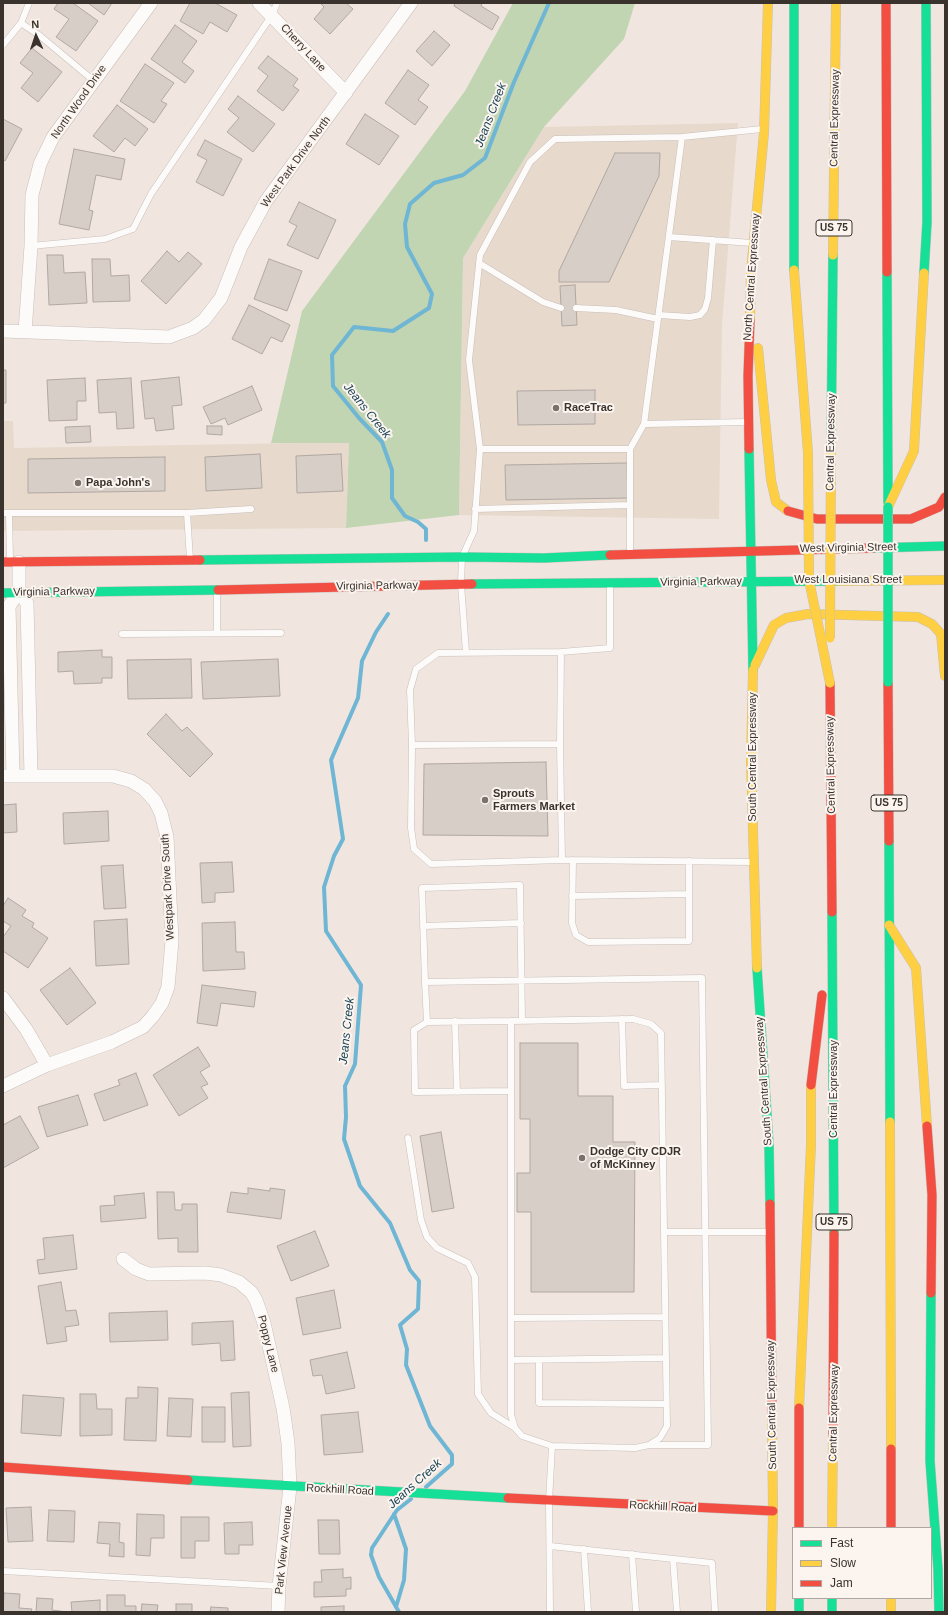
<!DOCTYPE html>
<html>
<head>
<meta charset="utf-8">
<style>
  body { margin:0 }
  #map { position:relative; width:948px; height:1615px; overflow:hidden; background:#f1e6df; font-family:Helvetica,sans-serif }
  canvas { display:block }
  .frame { position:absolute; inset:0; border:4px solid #3a322d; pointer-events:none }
  .legend { position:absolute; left:792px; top:1527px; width:140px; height:72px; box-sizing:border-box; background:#fcf4ef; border:1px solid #aea6a1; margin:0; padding:5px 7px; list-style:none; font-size:12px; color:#3a322d }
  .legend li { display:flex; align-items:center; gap:8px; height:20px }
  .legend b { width:20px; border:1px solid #aea6a1 }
  .north { position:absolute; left:16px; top:16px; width:40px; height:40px; -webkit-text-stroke:3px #fcf4ef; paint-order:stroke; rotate:357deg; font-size:11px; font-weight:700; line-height:16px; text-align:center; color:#3a322d }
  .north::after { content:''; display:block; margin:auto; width:14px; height:18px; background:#3a322d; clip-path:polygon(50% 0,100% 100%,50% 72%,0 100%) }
</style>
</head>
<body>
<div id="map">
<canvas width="948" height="1615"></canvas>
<div class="frame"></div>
<ul class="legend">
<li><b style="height:5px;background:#16e098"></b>Fast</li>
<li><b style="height:5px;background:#ffcf43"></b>Slow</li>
<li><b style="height:5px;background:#f24e42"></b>Jam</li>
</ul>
<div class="north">N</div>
</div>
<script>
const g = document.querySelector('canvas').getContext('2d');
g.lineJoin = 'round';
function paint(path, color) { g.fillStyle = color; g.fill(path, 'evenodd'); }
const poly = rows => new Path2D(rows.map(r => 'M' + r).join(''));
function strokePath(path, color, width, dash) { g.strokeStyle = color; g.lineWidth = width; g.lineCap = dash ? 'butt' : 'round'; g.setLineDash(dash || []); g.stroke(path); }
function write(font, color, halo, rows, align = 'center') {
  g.font = font + ' Helvetica,sans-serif'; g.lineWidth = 4; g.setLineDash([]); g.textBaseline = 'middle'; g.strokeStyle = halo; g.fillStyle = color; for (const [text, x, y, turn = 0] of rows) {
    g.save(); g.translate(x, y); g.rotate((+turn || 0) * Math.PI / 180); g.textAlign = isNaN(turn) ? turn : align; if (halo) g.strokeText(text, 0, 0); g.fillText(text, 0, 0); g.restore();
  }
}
const commercial = poly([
  [738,123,722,325,719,519,459,515,463,258,544,127],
  [3,421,13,421,14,448,349,442,346,528,3,531]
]);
const green = poly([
  [513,3,635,3,624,39,544,127,463,258,459,515,346,528,349,443,271,443,302,311,465,91]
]);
const stream = poly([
  [426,540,426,529,418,522,405,516,392,498,392,470,382,442,359,418,333,386,332,355,354,327,393,331,429,308,432,294,407,247,405,224,410,204,434,183,463,175,485,158,514,82,549,3],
  [388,614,376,632,362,661,358,698,331,760,343,839,334,856,324,887,326,931,361,985,355,1064,345,1086,346,1117,344,1139,360,1186,390,1223,410,1270,419,1281,418,1309,400,1325,407,1349,406,1365,430,1426,452,1455,452,1464,426,1487],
  [394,1514,406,1549,404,1580,396,1607],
  [399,1612,379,1577,371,1555,372,1548,397,1510,411,1499]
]);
const building = poly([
  [58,3,73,3,98,21,76,51,56,37,69,19,54,9,58,3],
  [88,3,112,3,104,15,88,3],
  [190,3,215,3,237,15,227,32,210,22,203,34,180,21,190,3],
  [320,3,346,3,353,9,330,34,314,19,324,7,320,3],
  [455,3,482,3,481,6,499,17,492,30,454,6,455,3],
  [175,25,197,41,182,62,194,71,185,83,151,59,175,25],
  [434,31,450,45,432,66,416,51,434,31],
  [32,48,62,72,38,102,21,88,33,73,20,63,32,48],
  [268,56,298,79,293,86,299,90,283,111,257,91,268,76,258,68,268,56],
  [145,64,174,83,161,101,167,104,154,123,120,101,145,64],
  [408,70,429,85,418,100,428,107,415,125,385,103,408,70],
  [238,96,275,124,253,152,227,132,239,118,228,109,238,96],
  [117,105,148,129,135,146,125,138,114,152,93,136,117,105],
  [365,114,399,136,379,165,346,144,365,114],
  [3,119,22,129,5,161,3,160,3,119],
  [205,140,242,159,223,196,196,182,207,160,197,155,205,140],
  [74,149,125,159,121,180,96,175,89,210,93,211,89,230,59,224,74,149],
  [615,153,660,153,659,176,609,282,559,282,559,271,615,153],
  [299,202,336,220,318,259,287,245,297,226,289,222,299,202],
  [167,251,179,262,188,252,202,264,166,304,141,281,167,251],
  [47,255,63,255,64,273,85,272,87,303,49,305,47,255],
  [92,259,110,259,111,276,129,275,130,301,93,302,92,259],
  [269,259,302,271,287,311,254,299,269,259],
  [575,285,577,325,562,326,560,286,575,285],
  [249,305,290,325,282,342,271,337,262,354,232,339,249,305],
  [3,370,6,370,6,403,3,403,3,370],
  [179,377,182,405,172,406,174,429,156,431,154,418,145,419,141,381,179,377],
  [85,378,86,401,77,401,77,420,49,421,47,380,85,378],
  [131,378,134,428,117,429,116,412,99,413,97,380,131,378],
  [252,386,262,410,228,425,225,418,211,424,203,407,252,386],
  [595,390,595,424,518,425,517,391,595,390],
  [90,426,91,442,66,443,65,427,90,426],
  [207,426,222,426,222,435,207,434,207,426],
  [260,454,262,488,206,491,205,457,260,454],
  [341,454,343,491,297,493,296,456,341,454],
  [165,457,165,491,28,493,28,459,165,457],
  [627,463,628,498,506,500,505,465,627,463],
  [102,650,102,657,112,657,112,678,102,678,102,683,74,684,73,671,58,672,58,652,102,650],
  [191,659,192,698,128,699,127,660,191,659],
  [278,659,280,696,203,699,201,662,278,659],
  [166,714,182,731,187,727,213,754,190,777,147,734,166,714],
  [546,762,548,836,423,835,424,764,546,762],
  [16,804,17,832,3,833,3,805,16,804],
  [108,811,109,841,64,844,63,813,108,811],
  [232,862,234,892,215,893,215,902,202,903,200,863,232,862],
  [123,865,126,908,104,909,101,866,123,865],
  [8,898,26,910,22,916,34,923,32,927,48,938,28,968,3,951,3,937,11,926,3,921,3,906,8,898],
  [127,919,129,964,96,966,94,921,127,919],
  [235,922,236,952,244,952,245,969,203,971,202,923,235,922],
  [70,968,96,1003,67,1025,40,990,70,968],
  [202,985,256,992,254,1007,221,1003,217,1026,197,1023,202,985],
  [520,1043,578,1043,578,1096,613,1096,613,1142,635,1142,634,1292,531,1292,531,1212,517,1212,517,1173,530,1173,530,1119,520,1119,520,1043],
  [198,1047,210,1066,200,1072,208,1084,201,1087,208,1098,179,1116,153,1075,198,1047],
  [136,1073,148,1105,104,1121,94,1094,120,1085,118,1080,136,1073],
  [78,1095,88,1125,47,1137,38,1107,78,1095],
  [20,1116,39,1148,3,1168,3,1125,20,1116],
  [441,1132,454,1208,432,1212,420,1136,441,1132],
  [248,1188,270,1191,270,1188,285,1190,281,1219,227,1212,231,1192,248,1194,248,1188],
  [157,1192,174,1192,175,1210,182,1210,182,1204,197,1204,198,1252,178,1252,178,1238,158,1239,157,1192],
  [144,1193,146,1218,101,1222,100,1206,115,1205,114,1196,144,1193],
  [315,1231,329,1266,291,1281,277,1246,315,1231],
  [73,1235,77,1269,39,1274,37,1260,45,1259,43,1238,73,1235],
  [61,1282,66,1311,76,1310,79,1325,65,1327,67,1341,47,1344,38,1286,61,1282],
  [334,1290,341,1328,303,1335,296,1298,334,1290],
  [167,1311,168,1340,110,1342,109,1313,167,1311],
  [233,1321,235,1360,221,1361,220,1343,192,1345,192,1323,233,1321],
  [347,1352,355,1388,326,1394,322,1375,313,1376,310,1360,347,1352],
  [138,1387,158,1388,156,1441,124,1440,126,1398,138,1398,138,1387],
  [249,1392,251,1446,233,1447,231,1393,249,1392],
  [80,1394,96,1394,97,1409,112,1409,112,1435,80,1436,80,1394],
  [23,1395,64,1398,61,1436,21,1433,23,1395],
  [169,1398,193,1399,191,1437,167,1436,169,1398],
  [202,1407,225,1407,225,1442,202,1442,202,1407],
  [358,1412,363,1452,324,1455,321,1415,358,1412],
  [31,1507,33,1541,8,1542,6,1508,31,1507],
  [49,1510,75,1511,74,1542,47,1541,49,1510],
  [137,1514,164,1515,164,1538,151,1538,150,1556,136,1555,137,1514],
  [181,1517,209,1517,209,1541,195,1541,195,1558,181,1558,181,1517],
  [318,1520,339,1520,340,1554,319,1554,318,1520],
  [99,1522,120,1523,119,1542,124,1543,124,1557,109,1556,110,1544,97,1543,99,1522],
  [252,1522,253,1545,239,1545,239,1554,225,1554,224,1523,252,1522],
  [343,1569,343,1578,351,1577,351,1589,346,1589,346,1596,314,1597,314,1582,322,1582,321,1570,343,1569],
  [4,1593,20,1594,19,1608,32,1609,31,1612,3,1612,4,1593],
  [107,1595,125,1595,125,1606,136,1606,136,1612,107,1612,107,1595],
  [37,1598,53,1599,52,1610,68,1612,36,1612,37,1598],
  [100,1600,100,1612,72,1612,71,1602,100,1600],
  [142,1604,158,1605,157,1612,141,1612,142,1604],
  [176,1604,192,1604,192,1612,176,1612,176,1604],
  [344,1606,344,1612,321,1612,321,1607,344,1606],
  [211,1607,228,1608,228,1612,210,1612,211,1607]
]);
const lane = poly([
  [29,3,21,23,39,35,94,81],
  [3,45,21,23],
  [669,237,752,243],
  [31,246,105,239,133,229,151,194,272,15,277,3],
  [479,263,543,302,561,308],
  [576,308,616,310,658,319],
  [659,315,690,317,700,315,705,309,708,298,713,240],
  [644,424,682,137,762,129],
  [480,449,469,360,480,255,530,162,555,139,682,137],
  [630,449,644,424,748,422],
  [475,509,630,505],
  [3,513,187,513,190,559],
  [9,513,10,561],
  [187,513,251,509],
  [217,592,217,633],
  [122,634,281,633],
  [466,652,461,584,462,557,474,531,480,449,630,449,630,554],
  [561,652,610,648,610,584],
  [560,744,562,860,753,862],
  [412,745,410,690,416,669,438,653,561,652,560,744,412,745,411,828,414,849,431,864,562,860],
  [573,860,572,923,576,935,588,942,689,941,689,861],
  [572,896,689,894],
  [423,926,521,923],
  [425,982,422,888,520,885,522,1021],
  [622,1019,624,1086,662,1085],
  [455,1021,457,1092],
  [511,1021,427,1022,425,982,702,978,708,1445,649,1445],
  [427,1022,414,1030,415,1092,511,1091],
  [408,1138,421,1220,427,1237,437,1248,468,1263,475,1277,478,1394,491,1413,515,1428],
  [664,1232,768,1232],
  [511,1318,665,1317],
  [511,1360,666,1358],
  [539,1360,539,1403,666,1404],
  [550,1546,712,1563,715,1612],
  [584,1549,588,1612],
  [632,1554,636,1612],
  [673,1559,677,1612],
  [3,1571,279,1586],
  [550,1612,549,1501,552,1446,635,1448,649,1445,660,1438,667,1426,661,1033,651,1024,633,1019,511,1021,511,1415,515,1428,522,1436,552,1446]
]);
const street = poly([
  [259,3,346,93],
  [3,331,169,337,193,328,204,320,221,298,241,247,266,201,411,3],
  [25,332,31,246,32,195,40,164,53,137,151,3],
  [19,562,19,592,27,603,31,776],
  [3,776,113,776,131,781,144,789,155,801,161,813,167,837,172,941,168,987,162,1003,153,1016,143,1027,112,1042,47,1065,3,1086],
  [13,776,9,606,19,592],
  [3,998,26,1029,47,1065],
  [123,1259,136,1269,149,1274,205,1273,221,1275,239,1282,251,1292,256,1300,264,1323,283,1408,288,1443,290,1487,279,1586,278,1612]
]);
const fast = poly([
  [794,3,794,270],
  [887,272,888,502],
  [924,273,927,222,926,3],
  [749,449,753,670],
  [831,453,833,255],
  [874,548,945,546],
  [200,560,462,557,544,558,610,555],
  [472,584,838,581],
  [3,593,218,590],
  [889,841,890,1122],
  [832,912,834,1234],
  [757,968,769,1145,770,1204],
  [931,1293,930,1461,938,1569,939,1612],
  [188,1480,508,1498],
  [799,1598,799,1612],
  [832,1598,832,1612]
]);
const slow = poly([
  [833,255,836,3],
  [794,270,808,453],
  [750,320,751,271,764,133,768,3],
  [758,348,771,480,776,502,788,511],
  [888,507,914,451,924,273],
  [838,581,945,580],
  [755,665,774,625,786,618,808,614,918,617,932,624,941,634,945,676],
  [753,670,751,762,757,968],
  [889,925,916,968,927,1126],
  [890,1122,891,1449],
  [799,1408,811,1145,811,1085],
  [832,1528,833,1435],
  [891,1598,891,1612],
  [771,1612,773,1511,772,1419]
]);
const jam = poly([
  [886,3,887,272],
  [749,449,748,376,750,320],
  [788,511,817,519,911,519,939,507,945,497],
  [610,555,874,548],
  [3,562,200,560],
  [218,590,472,584],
  [888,682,889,841],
  [830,683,832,912],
  [811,1085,822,995],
  [927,1126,932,1195,931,1293],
  [770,1204,772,1419],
  [799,1408,799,1528],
  [833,1435,834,1234],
  [891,1449,891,1528],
  [3,1467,188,1480],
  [508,1498,773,1511]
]);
const fastBridge = poly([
  [888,507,888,682]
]);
const slowBridge = poly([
  [808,453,809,580,830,683],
  [830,638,831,453]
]);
const markers = [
  [556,408,4,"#7a716b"],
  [78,483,4,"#7a716b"],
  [485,800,4,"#7a716b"],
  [582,1158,4,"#7a716b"]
];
const shields = [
  [834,228,36],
  [889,803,36],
  [834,1222,36]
];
const shieldNames = [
  ["US 75",834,228],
  ["US 75",889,803],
  ["US 75",834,1222]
];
const streetNames = [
  ["Cherry Lane",303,48,47],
  ["North Wood Drive",79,102,-55],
  ["Central Expressway",835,118,-89],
  ["West Park Drive North",296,162,-54],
  ["North Central Expressway",752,277,-86],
  ["Central Expressway",831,442,-89],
  ["West Virginia Street",848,548,-1],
  ["West Louisiana Street",848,580],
  ["Virginia Parkway",701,582,-1],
  ["Virginia Parkway",377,586,-1],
  ["Virginia Parkway",54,592,-1],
  ["South Central Expressway",753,757,-90],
  ["Central Expressway",831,765,-91],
  ["Westpark Drive South",168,887,-93],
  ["South Central Expressway",764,1081,-94],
  ["Central Expressway",834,1089,-90],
  ["Poppy Lane",268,1344,76],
  ["South Central Expressway",772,1405,-91],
  ["Central Expressway",834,1413,-89],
  ["Rockhill Road",340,1490,3],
  ["Rockhill Road",663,1507,3],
  ["Park View Avenue",284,1550,-84]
];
const poiNames = [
  ["RaceTrac",564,408],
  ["Papa John's",86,483],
  ["Sprouts",493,794],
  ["Farmers Market",493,807],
  ["Dodge City CDJR",590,1152],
  ["of McKinney",590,1165]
];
const waterNames = [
  ["Jeans Creek",491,115,-69],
  ["Jeans Creek",367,411,51],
  ["Jeans Creek",347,1031,-84],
  ["Jeans Creek",415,1484,-42]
];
paint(commercial, '#e7d9cc');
paint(green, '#c1d5b2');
strokePath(stream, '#6fb6d4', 4);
paint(building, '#d7cec8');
strokePath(building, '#b1a8a3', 1);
strokePath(lane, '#c7bfba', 7);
strokePath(street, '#c7bfba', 14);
strokePath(fast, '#c7bfba', 10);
strokePath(slow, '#c7bfba', 10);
strokePath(jam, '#c7bfba', 10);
strokePath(lane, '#fdfbfa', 6);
strokePath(street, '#fdfbfa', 13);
strokePath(fast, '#16e098', 9);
strokePath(slow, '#ffcf43', 9);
strokePath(jam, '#f24e42', 9);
strokePath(fastBridge, '#c7bfba', 10, []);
strokePath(slowBridge, '#c7bfba', 10, []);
strokePath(fastBridge, '#16e098', 9);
strokePath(slowBridge, '#ffcf43', 9);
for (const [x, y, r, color] of markers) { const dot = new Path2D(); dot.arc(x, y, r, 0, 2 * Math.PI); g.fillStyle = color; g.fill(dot); strokePath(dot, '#fcf4ef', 1.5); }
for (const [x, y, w] of shields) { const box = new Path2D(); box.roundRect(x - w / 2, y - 8, w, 16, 3); g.fillStyle = '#fcf4ef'; g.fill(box); strokePath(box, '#3a322d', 1); }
write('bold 10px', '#3a322d', null, shieldNames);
write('11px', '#3a322d', '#fcf4ef', streetNames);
write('bold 11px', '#3a322d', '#fcf4ef', poiNames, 'left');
write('italic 12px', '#184458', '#fcf4ef', waterNames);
</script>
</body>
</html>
